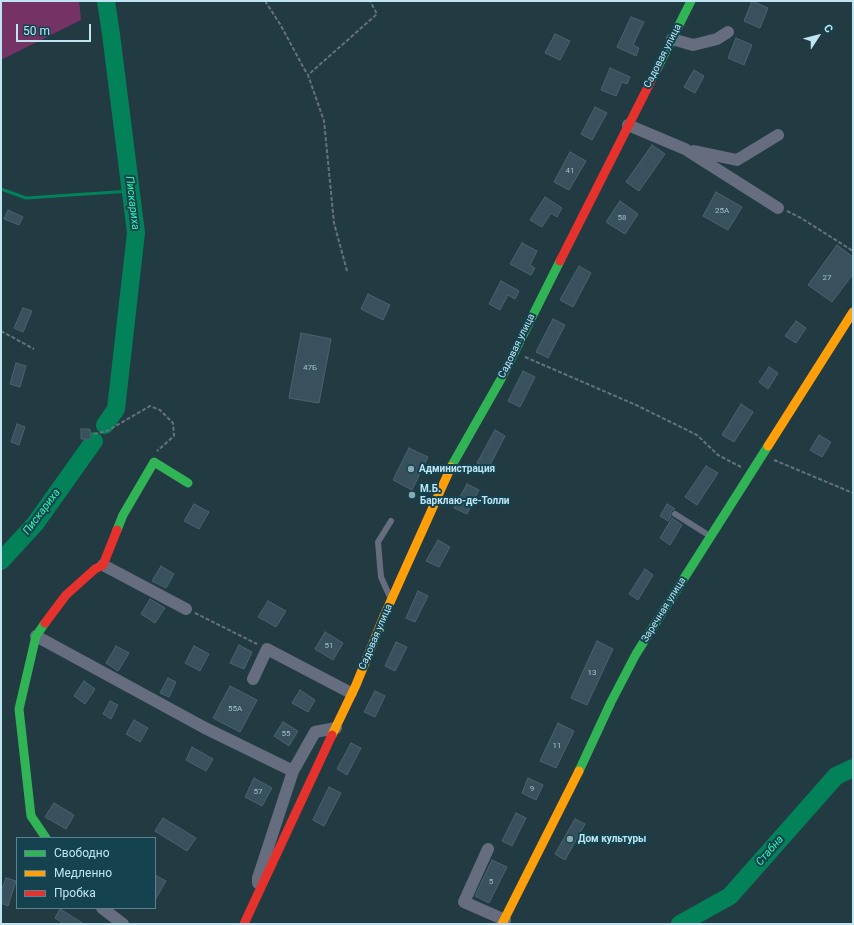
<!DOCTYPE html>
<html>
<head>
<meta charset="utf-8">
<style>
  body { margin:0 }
  #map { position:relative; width:854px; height:925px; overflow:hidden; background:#223b42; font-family:Roboto,sans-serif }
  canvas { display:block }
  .frame { position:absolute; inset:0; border:2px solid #bfe5f2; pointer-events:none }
  .legend { position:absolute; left:16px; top:837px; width:140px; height:72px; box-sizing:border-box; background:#15424f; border:1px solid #598390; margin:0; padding:5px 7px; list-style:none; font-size:12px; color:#bfe5f2 }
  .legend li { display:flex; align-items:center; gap:8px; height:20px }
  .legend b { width:20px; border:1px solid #598390 }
  .north { position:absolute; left:798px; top:16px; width:40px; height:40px; -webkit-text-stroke:3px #15424f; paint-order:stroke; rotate:54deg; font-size:11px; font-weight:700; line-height:16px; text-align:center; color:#bfe5f2 }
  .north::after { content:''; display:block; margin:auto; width:14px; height:18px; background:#bfe5f2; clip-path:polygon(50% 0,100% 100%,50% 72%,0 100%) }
  .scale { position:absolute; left:16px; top:24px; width:75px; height:18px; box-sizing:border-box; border:2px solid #bfe5f2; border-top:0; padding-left:5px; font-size:12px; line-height:14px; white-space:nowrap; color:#bfe5f2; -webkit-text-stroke:3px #15424f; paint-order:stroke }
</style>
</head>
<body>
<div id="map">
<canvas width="854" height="925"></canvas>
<div class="frame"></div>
<ul class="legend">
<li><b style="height:5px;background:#30b455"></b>Свободно</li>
<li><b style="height:5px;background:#ff9f0a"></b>Медленно</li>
<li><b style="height:5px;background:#e5322d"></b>Пробка</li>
</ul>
<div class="north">С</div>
<div class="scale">50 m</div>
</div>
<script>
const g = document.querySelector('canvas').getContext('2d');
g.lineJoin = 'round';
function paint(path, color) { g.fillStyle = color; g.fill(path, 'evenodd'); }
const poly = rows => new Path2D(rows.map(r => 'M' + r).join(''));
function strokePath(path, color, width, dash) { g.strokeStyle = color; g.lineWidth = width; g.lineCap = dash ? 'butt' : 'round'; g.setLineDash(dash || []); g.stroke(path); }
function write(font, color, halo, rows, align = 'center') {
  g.font = font + ' Roboto,sans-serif'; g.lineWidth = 4; g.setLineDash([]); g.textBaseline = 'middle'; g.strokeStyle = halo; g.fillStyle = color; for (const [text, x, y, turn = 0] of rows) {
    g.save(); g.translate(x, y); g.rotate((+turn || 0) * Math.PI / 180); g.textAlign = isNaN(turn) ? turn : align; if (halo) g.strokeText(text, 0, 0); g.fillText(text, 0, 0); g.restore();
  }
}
const green = poly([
  [1,1,79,1,81,20,1,60]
]);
const stream = poly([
  [1,189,26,198,131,191]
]);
const river = poly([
  [105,425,116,409,136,233,111,34,106,1],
  [1,561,35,524,94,441],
  [680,924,730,896,836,776,853,768]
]);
const building = poly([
  [752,1,768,8,760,28,744,21,752,1],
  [631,17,644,22,633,45,639,48,636,56,617,47,631,17],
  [555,34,570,41,560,60,545,53,555,34],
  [736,38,752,45,744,65,728,58,736,38],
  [610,68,630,77,627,84,622,82,616,96,601,90,610,68],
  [694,70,704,76,695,93,684,87,694,70],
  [595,107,607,113,592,140,581,134,595,107],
  [652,145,665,154,639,191,626,182,652,145],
  [570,152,586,161,569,190,554,182,570,152],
  [716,192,742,207,728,230,703,216,716,192],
  [545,197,562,208,557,217,551,213,542,227,530,220,545,197],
  [620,201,638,214,625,234,606,222,620,201],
  [8,210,23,217,19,225,4,219,8,210],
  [522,243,537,251,530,265,535,268,531,275,510,264,522,243],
  [837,245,853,257,853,274,832,302,808,285,837,245],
  [579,266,591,273,573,307,560,300,579,266],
  [501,281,519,291,515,299,508,295,500,310,489,304,501,281],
  [368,294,390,305,383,320,361,309,368,294],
  [23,308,32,311,23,332,14,328,23,308],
  [553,319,565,325,548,358,536,352,553,319],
  [796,321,806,328,796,343,785,336,796,321],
  [301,333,331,339,319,403,289,398,301,333],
  [16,363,26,366,20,387,10,384,16,363],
  [769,367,778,373,768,389,759,382,769,367],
  [523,371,535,377,520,407,508,401,523,371],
  [741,404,753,412,734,442,722,435,741,404],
  [17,424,25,427,19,445,11,442,17,424],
  [81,429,90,429,91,439,81,439,81,429],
  [495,430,505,436,488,469,477,463,495,430],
  [819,435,831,442,822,457,810,450,819,435],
  [409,448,428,457,412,490,393,480,409,448],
  [706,466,718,473,697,505,685,497,706,466],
  [467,484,479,490,467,514,454,508,467,484],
  [194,504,209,512,199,529,184,521,194,504],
  [667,504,675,509,671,511,671,516,668,521,660,516,667,504],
  [672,518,682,525,670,545,660,538,672,518],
  [438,540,450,547,439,567,426,561,438,540],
  [161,566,174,574,166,588,152,581,161,566],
  [645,569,653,575,638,600,629,594,645,569],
  [418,591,428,596,415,622,406,618,418,591],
  [150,599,165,608,155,623,141,614,150,599],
  [268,601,286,611,276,627,258,617,268,601],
  [325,632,343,643,333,660,315,649,325,632],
  [597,641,613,649,587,705,571,698,597,641],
  [396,642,407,647,395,671,385,666,396,642],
  [239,645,252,652,244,669,230,663,239,645],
  [116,646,129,653,118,671,106,663,116,646],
  [194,646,209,654,200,671,185,663,194,646],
  [168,678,176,682,169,697,160,693,168,678],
  [84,681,95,689,85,704,74,696,84,681],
  [230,686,257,700,240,732,213,718,230,686],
  [300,690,315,700,308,712,292,703,300,690],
  [375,691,385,696,375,717,364,712,375,691],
  [110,701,118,705,111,719,103,714,110,701],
  [134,720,148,728,140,742,126,734,134,720],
  [283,722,298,731,289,746,274,736,283,722],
  [558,723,574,731,556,768,540,761,558,723],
  [351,743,361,748,347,775,337,769,351,743],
  [192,747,213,759,206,771,186,760,192,747],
  [254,778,272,788,262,806,245,797,254,778],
  [528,778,543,785,536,800,522,793,528,778],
  [329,787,341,793,324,826,313,820,329,787],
  [54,803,74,815,66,829,45,817,54,803],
  [516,813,526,818,512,846,502,841,516,813],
  [163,818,196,838,187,851,155,831,163,818],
  [575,819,585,824,565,860,555,854,575,819],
  [492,860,507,867,489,903,475,896,492,860],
  [155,875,166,881,155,900,155,875],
  [6,878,16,881,8,906,1,903,1,892,6,878],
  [60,909,84,924,64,924,55,918,60,909]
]);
const path = poly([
  [265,1,280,24,307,74],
  [787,211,801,218,853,251],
  [347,271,334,223,324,121,308,75,377,14,370,1],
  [1,331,34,349],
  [525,357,636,405,697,435,718,455,741,467],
  [94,434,107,431,150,406,160,410,173,423,174,436,157,451],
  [774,460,853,493],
  [195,613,257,644]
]);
const lane = poly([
  [675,514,710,536],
  [390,597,381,577,378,542,391,521]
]);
const street = poly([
  [672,39,693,45,717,39,728,32],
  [628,125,685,149,778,208],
  [694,151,737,160,778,135],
  [103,565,186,609],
  [36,636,205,728,293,771],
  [253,679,267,649,351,693],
  [488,849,464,902,505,920],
  [258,883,258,878,293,771,315,732,336,728],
  [102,908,123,924]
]);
const fast = poly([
  [657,69,691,1],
  [451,467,501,379,560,261],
  [117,530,123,515,154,462,188,483],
  [45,623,36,636,19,709,31,816,46,838],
  [579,771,611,702,636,654,768,446]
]);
const slow = poly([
  [768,446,853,312],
  [332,735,356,685,384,616,451,467],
  [502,924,579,771]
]);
const jam = poly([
  [560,261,657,69],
  [45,623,66,595,95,569,103,565,117,530],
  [244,924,332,735]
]);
const markers = [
  [411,469,4,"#88aab4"],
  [412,495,4,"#88aab4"],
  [570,839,4,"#88aab4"]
];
const numberNames = [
  ["41",570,171],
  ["25А",722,211],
  ["58",622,218],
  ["27",827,278],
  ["47Б",310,368],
  ["51",329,646],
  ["13",592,673],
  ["55А",235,709],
  ["55",286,734],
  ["11",557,746],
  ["9",532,789],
  ["57",258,792],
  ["5",491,882]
];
const streetNames = [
  ["Садовая улица",663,56,-63],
  ["Садовая улица",517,346,-64],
  ["Заречная улица",664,610,-58],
  ["Садовая улица",376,637,-67]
];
const poiNames = [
  ["Администрация",419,469],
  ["М.Б.",420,489],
  ["Барклаю-де-Толли",420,501],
  ["Дом культуры",578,839]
];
const waterNames = [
  ["Пискариха",132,203,83],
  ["Пискариха",42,512,-53],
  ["Стабна",770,851,-49]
];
paint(green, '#753365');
strokePath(stream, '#038158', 3);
strokePath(river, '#038158', 18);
paint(building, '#39515c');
strokePath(building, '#4c636f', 1);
strokePath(path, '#66717e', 2, [4, 2]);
strokePath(lane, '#656d7e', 6);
strokePath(street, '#656d7e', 12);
strokePath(fast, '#30b455', 9);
strokePath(slow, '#ff9f0a', 9);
strokePath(jam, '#e5322d', 9);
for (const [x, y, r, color] of markers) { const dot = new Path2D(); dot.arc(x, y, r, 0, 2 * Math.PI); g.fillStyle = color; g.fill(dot); strokePath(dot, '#15424f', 1.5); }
write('8px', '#9ec0cc', null, numberNames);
write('10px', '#bfe5f2', '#15424f', streetNames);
write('bold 10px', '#bfe5f2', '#15424f', poiNames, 'left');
write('italic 11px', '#32faad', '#15424f', waterNames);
</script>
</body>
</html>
